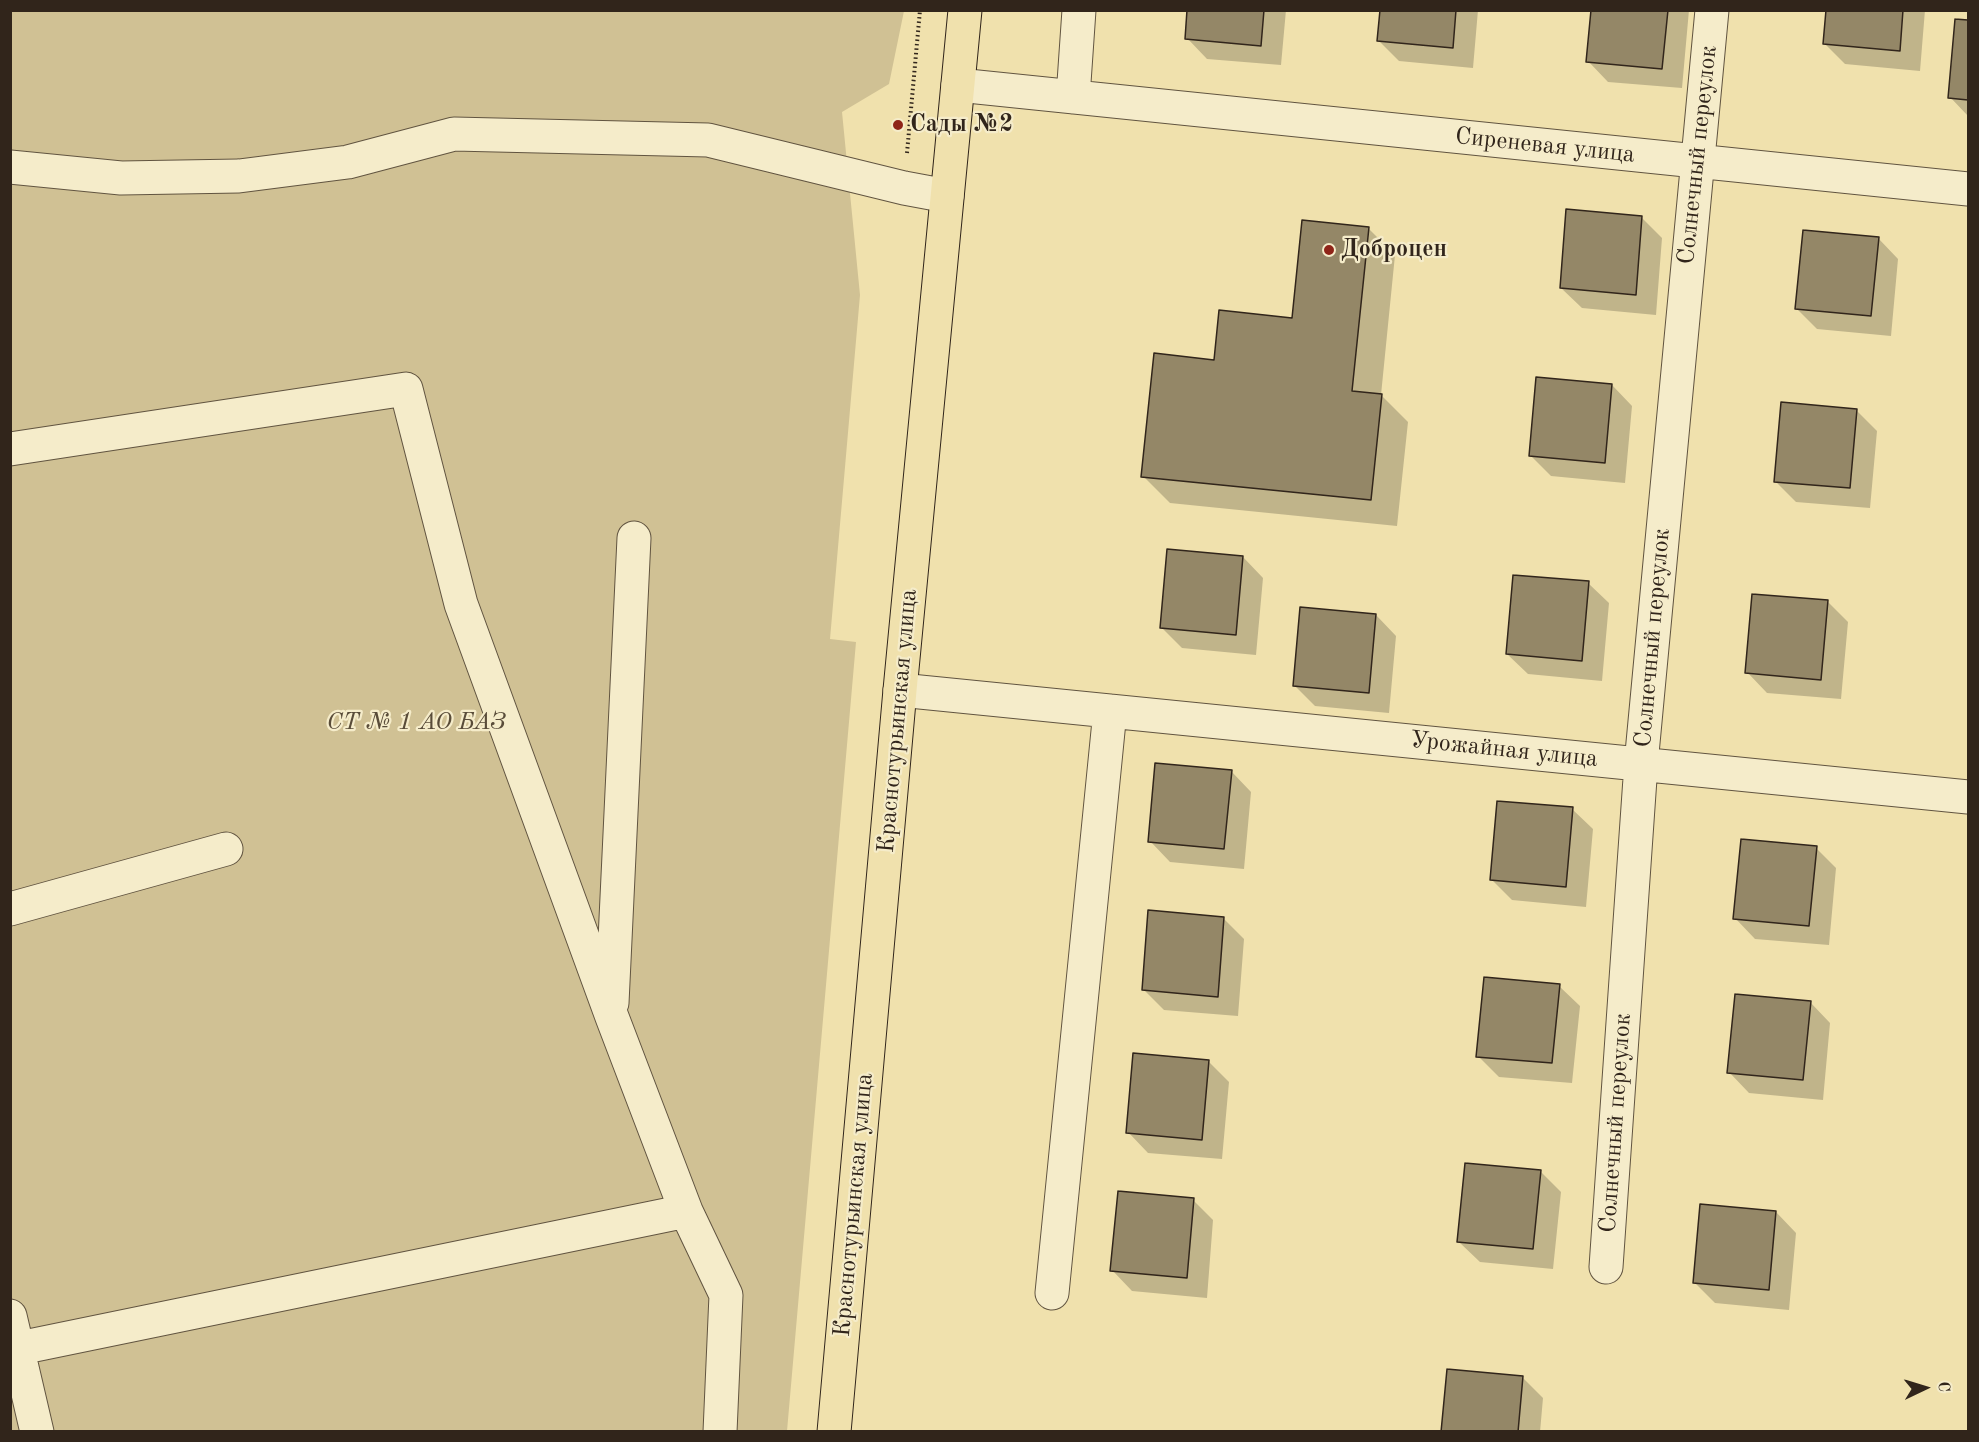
<!DOCTYPE html>
<html>
<head>
<meta charset="utf-8">
<style>
  body { margin:0 }
  #map { position:relative; width:1979px; height:1442px; overflow:hidden; background:#f0e1ad; font-family:"Old Standard TT",serif }
  canvas { display:block }
  .frame { position:absolute; inset:0; border:12px solid #31251b; pointer-events:none }
  .north { position:absolute; left:1895px; top:1358px; width:60px; height:60px; -webkit-text-stroke:4px #f5ecca; paint-order:stroke; rotate:86deg; font-size:16px; font-weight:700; line-height:24px; text-align:center; color:#31251b }
  .north::after { content:''; display:block; margin:auto; width:21px; height:27px; background:#31251b; clip-path:polygon(50% 0,100% 100%,50% 72%,0 100%) }
</style>
</head>
<body>
<div id="map">
<canvas width="1979" height="1442"></canvas>
<div class="frame"></div>
<div class="north">С</div>
</div>
<script>
const g = document.querySelector('canvas').getContext('2d');
g.lineJoin = 'round';
function paint(path, color) { g.fillStyle = color; g.fill(path, 'evenodd'); }
const poly = rows => new Path2D(rows.map(r => 'M' + r).join(''));
function strokePath(path, color, width, dash) { g.strokeStyle = color; g.lineWidth = width; g.lineCap = dash ? 'butt' : 'round'; g.setLineDash(dash || []); g.stroke(path); }
function write(font, color, halo, rows, align = 'center') {
  g.font = font + ' "Old Standard TT",serif'; g.lineWidth = 4.5; g.setLineDash([]); g.textBaseline = 'middle'; g.strokeStyle = halo; g.fillStyle = color; for (const [text, x, y, turn = 0] of rows) {
    g.save(); g.translate(x, y); g.rotate((+turn || 0) * Math.PI / 180); g.textAlign = isNaN(turn) ? turn : align; if (halo) g.strokeText(text, 0, 0); g.fillText(text, 0, 0); g.restore();
  }
}
const green = poly([
  [10,11,904,11,889,84,842,112,860,295,830,639,856,642,787,1431,11,1431]
]);
const shadow = poly([
  [1189,10,1286,10,1281,65,1207,59,1187,38],
  [1381,10,1478,10,1473,68,1399,61,1378,40],
  [1592,10,1689,10,1682,88,1608,82,1588,61],
  [1828,10,1925,10,1920,71,1845,64,1825,44],
  [1956,20,1968,21,1968,116,1950,97],
  [1642,218,1662,238,1656,315,1582,308,1561,288],
  [1368,228,1395,255,1381,395,1408,422,1397,526,1170,503,1143,476,1215,361,1294,320],
  [1878,238,1898,259,1891,336,1817,329,1797,309],
  [1612,385,1632,406,1625,483,1551,476,1531,456],
  [1856,410,1877,431,1870,508,1796,502,1775,481],
  [1243,557,1263,578,1256,655,1182,648,1162,628],
  [1588,583,1609,603,1602,681,1528,674,1507,654],
  [1828,602,1848,622,1841,699,1767,693,1747,672],
  [1376,615,1396,636,1389,713,1315,706,1295,686],
  [1231,771,1251,792,1244,869,1170,862,1150,841],
  [1572,809,1593,829,1586,907,1512,900,1491,879],
  [1816,848,1836,868,1829,945,1755,939,1735,918],
  [1224,919,1244,939,1238,1016,1164,1010,1143,989],
  [1559,986,1580,1006,1572,1083,1499,1077,1478,1056],
  [1810,1002,1830,1023,1823,1100,1749,1093,1729,1072],
  [1209,1062,1229,1082,1222,1159,1148,1153,1128,1132],
  [1540,1171,1561,1192,1553,1269,1480,1262,1459,1242],
  [1193,1200,1213,1220,1207,1298,1132,1291,1112,1270],
  [1776,1212,1796,1233,1789,1310,1715,1303,1695,1283],
  [1522,1377,1543,1398,1540,1432,1443,1432]
]);
const building = poly([
  [1187,10,1264,10,1261,46,1185,39,1187,10],
  [1380,10,1456,10,1453,48,1377,41,1380,10],
  [1591,10,1668,10,1662,69,1586,62,1591,10],
  [1826,10,1903,10,1900,51,1823,44,1826,10],
  [1955,19,1968,20,1968,100,1948,98,1955,19],
  [1566,209,1642,216,1636,295,1560,288,1566,209],
  [1302,220,1369,227,1352,391,1382,394,1371,500,1141,477,1154,353,1214,360,1219,310,1292,318,1302,220],
  [1803,230,1879,237,1871,316,1795,309,1803,230],
  [1536,377,1612,384,1605,463,1529,456,1536,377],
  [1781,402,1857,409,1850,488,1774,482,1781,402],
  [1167,549,1243,556,1236,635,1160,628,1167,549],
  [1513,575,1589,581,1582,661,1506,654,1513,575],
  [1752,594,1828,600,1821,680,1745,673,1752,594],
  [1300,607,1376,614,1369,693,1293,686,1300,607],
  [1155,763,1232,770,1224,849,1148,842,1155,763],
  [1497,801,1573,807,1566,887,1490,880,1497,801],
  [1741,839,1817,846,1809,926,1733,919,1741,839],
  [1148,910,1224,917,1218,997,1142,990,1148,910],
  [1484,977,1560,984,1552,1063,1476,1057,1484,977],
  [1735,994,1811,1001,1803,1080,1727,1073,1735,994],
  [1133,1053,1209,1060,1202,1140,1126,1133,1133,1053],
  [1465,1163,1541,1170,1533,1249,1457,1242,1465,1163],
  [1118,1191,1194,1198,1187,1278,1110,1271,1118,1191],
  [1700,1204,1776,1211,1769,1290,1693,1283,1700,1204],
  [1447,1369,1523,1376,1518,1432,1441,1432,1447,1369]
]);
const path = poly([
  [907,153,920,10]
]);
const minor = poly([
  [958,85,1968,189],
  [1073,97,1079,10],
  [10,167,121,178,239,176,348,162,454,134,708,140,904,188,947,196],
  [10,449,406,389,461,604,612,1017,686,1211,726,1295,720,1432],
  [900,690,1968,797],
  [10,909,226,849],
  [612,1003,634,538],
  [1606,1267,1641,764,1712,10],
  [1052,1293,1110,711],
  [10,1316,37,1432],
  [10,1350,686,1211]
]);
const major = poly([
  [834,1432,900,690,965,10]
]);
const markers = [
  [898,125,6,"#8f2418"],
  [1329,250,6,"#8f2418"]
];
const poiNames = [
  ["Сады №2",910,125],
  ["Доброцен",1341,250]
];
const streetNames = [
  ["Сиреневая улица",1545,146,6],
  ["Солнечный переулок",1698,155,-84],
  ["Солнечный переулок",1653,638,-85],
  ["Краснотурьинская улица",898,721,-85],
  ["Урожайная улица",1504,750,6],
  ["Солнечный переулок",1616,1123,-86],
  ["Краснотурьинская улица",854,1205,-85]
];
const parkNames = [
  ["СТ № 1 АО БАЗ",416,723]
];
paint(green, '#d0c194');
paint(shadow, '#0003');
paint(building, '#948767');
strokePath(building, '#31251b', 1.5);
strokePath(minor, '#615440', 35);
strokePath(major, '#31251b', 35);
strokePath(path, '#31251b', 4, [1.5, 3]);
strokePath(minor, '#f5ecca', 33);
strokePath(major, '#f0e1ad', 33);
for (const [x, y, r, color] of markers) { const dot = new Path2D(); dot.arc(x, y, r, 0, 2 * Math.PI); g.fillStyle = color; g.fill(dot); strokePath(dot, '#f5ecca', 2); }
write('bold 24px', '#31251b', '#f5ecca', poiNames, 'left');
write('24px', '#31251b', '#f5ecca', streetNames);
write('italic 24px', '#594c39', '#f5ecca', parkNames);
</script>
</body>
</html>
